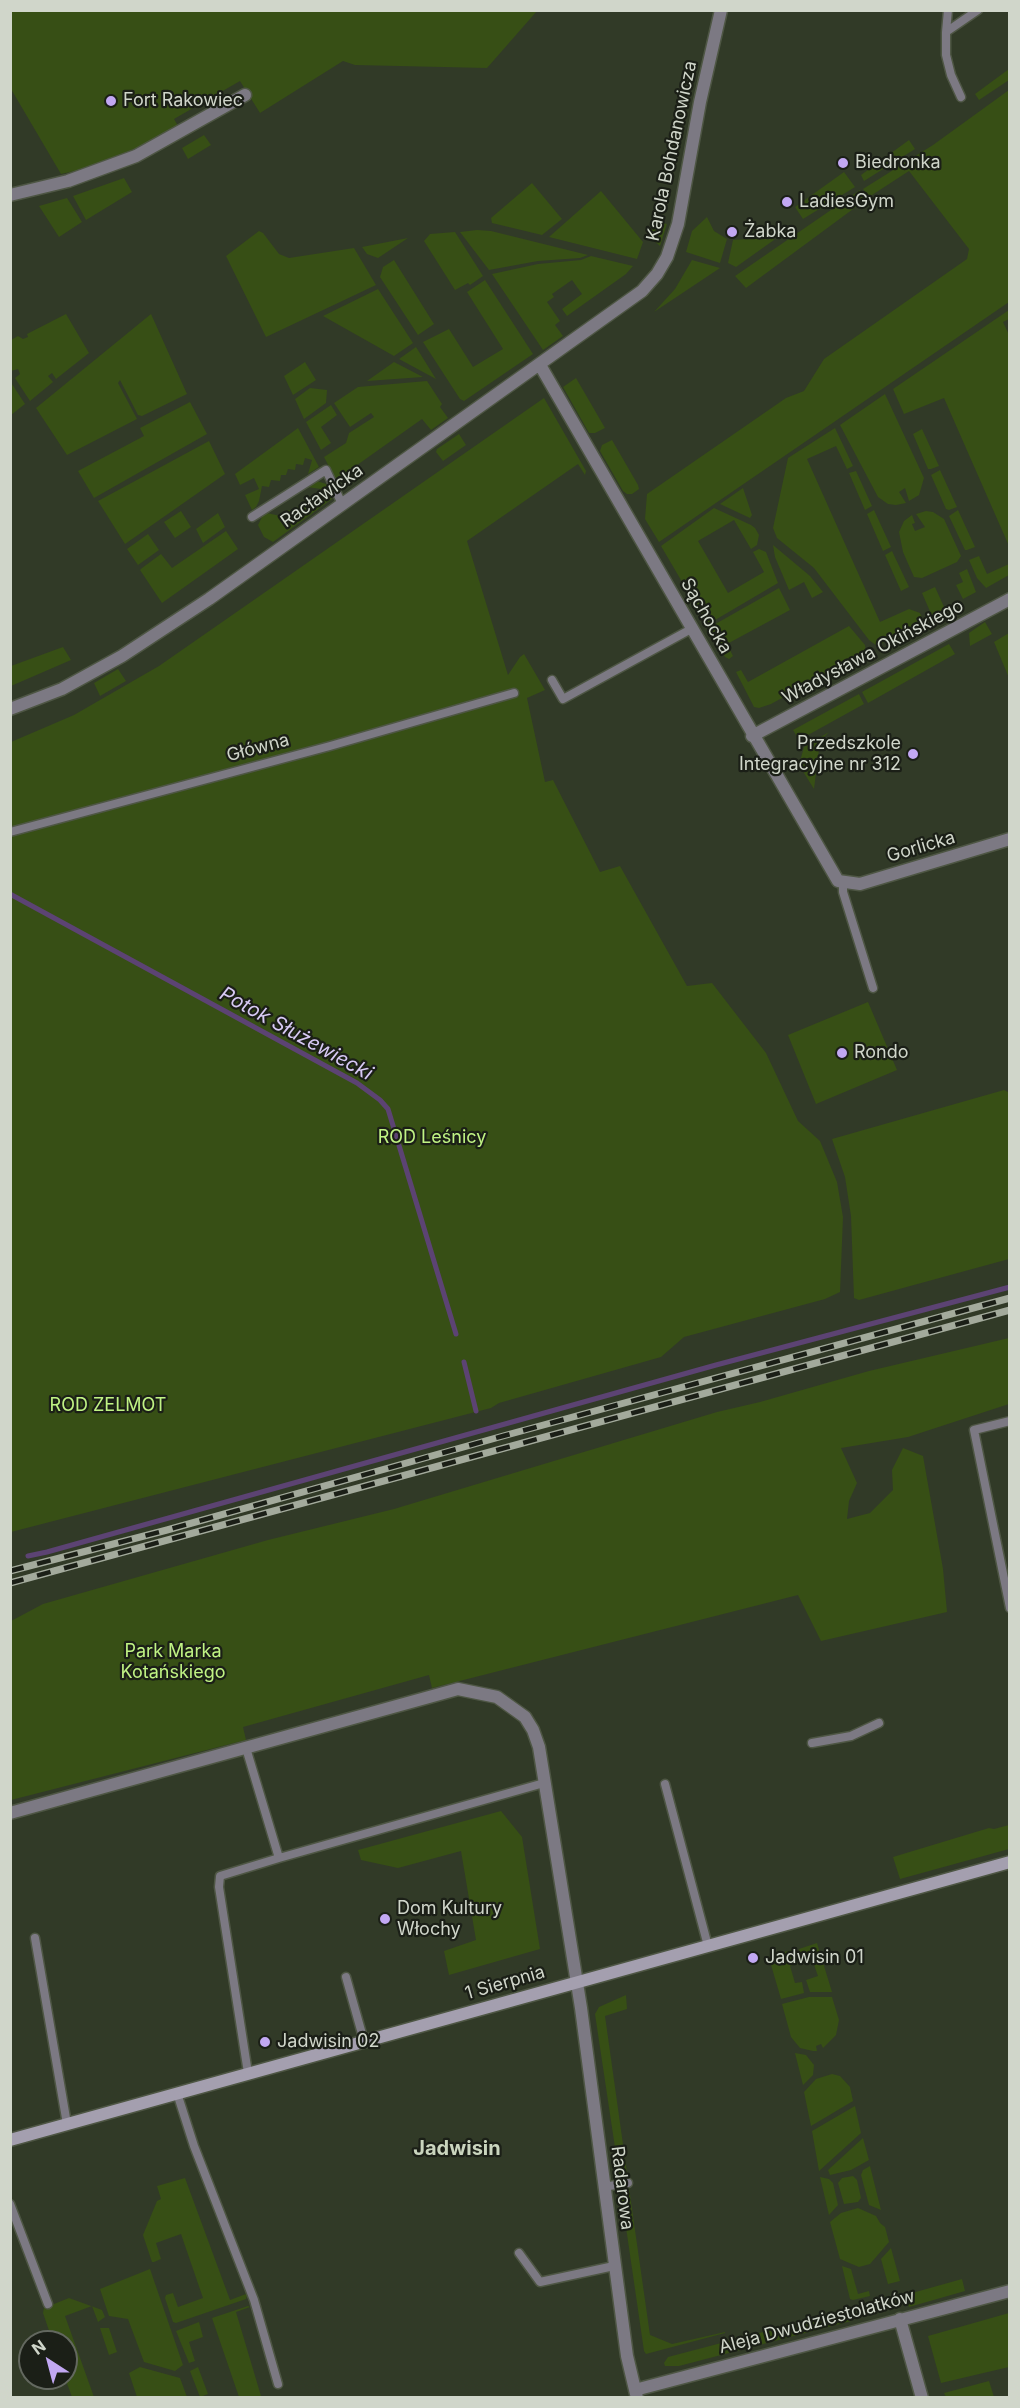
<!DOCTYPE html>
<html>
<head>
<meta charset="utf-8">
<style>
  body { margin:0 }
  #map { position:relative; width:1020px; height:2408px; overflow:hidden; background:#313a27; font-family:Inter,sans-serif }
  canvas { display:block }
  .frame { position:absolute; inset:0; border:12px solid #d0d6ca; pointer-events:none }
  .north { position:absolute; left:18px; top:2330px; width:60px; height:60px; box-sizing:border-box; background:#1b1f17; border:2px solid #63685f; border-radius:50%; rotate:324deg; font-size:16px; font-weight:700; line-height:24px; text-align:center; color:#d0d6ca }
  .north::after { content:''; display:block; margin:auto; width:21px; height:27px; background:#c2a8f3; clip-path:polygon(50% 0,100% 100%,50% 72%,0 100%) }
</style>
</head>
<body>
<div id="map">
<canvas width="1020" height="2408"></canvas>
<div class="frame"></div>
<div class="north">N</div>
</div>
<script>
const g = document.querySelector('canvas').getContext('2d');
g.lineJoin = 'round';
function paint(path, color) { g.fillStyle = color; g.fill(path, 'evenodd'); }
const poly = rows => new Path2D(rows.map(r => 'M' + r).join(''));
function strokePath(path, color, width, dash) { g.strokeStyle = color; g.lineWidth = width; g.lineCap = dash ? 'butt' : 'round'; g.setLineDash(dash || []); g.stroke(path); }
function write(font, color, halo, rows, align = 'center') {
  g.font = font + ' Inter,sans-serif'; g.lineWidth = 4.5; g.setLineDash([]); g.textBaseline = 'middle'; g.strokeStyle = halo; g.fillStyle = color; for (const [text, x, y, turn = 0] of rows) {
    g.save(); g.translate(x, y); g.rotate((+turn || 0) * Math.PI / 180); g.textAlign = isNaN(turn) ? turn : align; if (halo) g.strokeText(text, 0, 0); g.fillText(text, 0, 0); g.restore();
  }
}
const green = poly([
  [10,11,537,11,487,68,355,65,343,61,260,113,240,81,174,119,178,126,143,145,89,168,61,174,11,89],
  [1009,69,1009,80,979,100,975,94],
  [1009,90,1009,302,659,542,645,519,647,494,786,398,804,391,824,359,967,259,969,249,909,171,869,197,863,189,933,145],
  [204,135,211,145,188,159,182,148],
  [909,140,915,149,864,181,861,175],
  [844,172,855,187,803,219,795,207],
  [124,178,132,192,86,220,73,196],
  [532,183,562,219,542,235,492,223,491,218],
  [860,190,864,201,746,288,735,276],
  [601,191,643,242,637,259,549,237],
  [67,198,82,222,59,237,39,206],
  [707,217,714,231,727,239,720,263,686,252,692,231],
  [654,221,667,224,660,246,650,237],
  [766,228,774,240,736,267,728,263,733,240,749,239],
  [477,230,491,231,588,255,580,258,538,261,489,270,460,232],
  [259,231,263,233,279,254,289,258,354,248,376,285,266,337,226,256],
  [455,232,483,276,470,285,468,283,455,290,424,241,430,234],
  [408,238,378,258,367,254,362,247],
  [591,256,633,266,626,274,567,316,562,309,582,294,572,280,552,294,554,297,547,302,560,321,555,325,563,336,543,350,492,274,538,264,581,260],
  [394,260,434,324,418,335,380,277,383,267],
  [692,260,720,268,654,312,675,289],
  [485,280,533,354,464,401,460,399,423,342,449,329,473,367,503,349,467,292],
  [378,289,413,343,394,356,323,316],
  [1009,310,1009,319,1003,322,1010,337,1009,546,944,398,904,414,893,389],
  [66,314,89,353,56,379,52,373,48,376,53,382,30,401,15,378,20,374,18,369,11,371,11,340,18,336,23,339,28,337,27,334],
  [151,314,187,394,142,416,138,415,120,380,118,383,137,419,67,455,36,408],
  [416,347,436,379,399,359],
  [305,362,316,380,293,395,284,376],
  [394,362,423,377,367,381],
  [576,378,605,428,595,433,589,433,563,387],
  [10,381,25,404,11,415,10,415],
  [427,381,442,404,440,407,448,418,431,430,422,419,336,480,324,457,346,443,349,433,374,417,371,413,350,427,334,403,358,387],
  [310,388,327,390,326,403,304,419,295,399],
  [885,394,924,478,919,495,909,501,905,488,899,492,906,503,896,505,888,504,878,497,840,425],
  [544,398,586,471,585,475,578,464,467,541,508,675,520,657,524,654,545,690,527,698,545,782,553,780,600,872,620,866,687,986,712,983,766,1053,798,1121,820,1141,837,1182,843,1217,840,1292,825,1299,684,1337,661,1357,499,1403,491,1408,11,1532,11,742,74,715,159,666],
  [190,402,207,434,94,498,78,471,144,436,140,428],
  [331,405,337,415,321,427,331,443,321,450,306,422],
  [298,428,319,467,308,474,312,460,305,458,303,465,296,464,295,470,288,469,286,475,281,475,280,481,271,480,269,487,262,486,259,501,256,507,252,510,245,495,259,489,254,478,240,485,235,474],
  [835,428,853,466,847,469,836,446,807,459,880,622,909,609,920,613,923,620,877,646,869,640,814,568,777,538,773,528,788,458],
  [922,429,939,466,931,469,928,469,913,434],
  [459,434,466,445,443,461,436,452,437,449],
  [612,440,638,485,639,489,632,494,627,494,623,491,600,451,602,445],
  [209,441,225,474,125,544,98,501],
  [940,470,957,507,949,510,946,509,931,475],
  [856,471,872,506,865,510,849,473],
  [317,481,326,484,332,499,273,542,264,537,258,525,263,515,267,513,285,517,288,510,296,512,298,506,303,507,305,500,311,502,313,495,320,496,321,489,307,487],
  [743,488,752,515,750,518,720,504],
  [714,508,751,525,755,528,759,535,757,545,751,549,734,520,698,541,728,593,764,572,753,552,759,549,766,552,778,583,710,623,705,621,661,546],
  [874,510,891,547,883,551,867,514],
  [958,510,975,547,967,550,965,550,949,516],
  [181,511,191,527,175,538,164,522],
  [926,511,933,512,944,519,961,556,957,562,922,578,914,577,903,552,899,532,904,521,912,515,915,523,912,524,915,531,925,527,916,514],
  [218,513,225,527,203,543,196,529],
  [226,531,238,549,162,603,140,570,142,568,161,554,172,568],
  [148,534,159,550,138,565,127,549],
  [773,545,810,576,823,592,812,598,804,582,789,590,775,557],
  [892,551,909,587,901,591,885,555],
  [979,556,987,574,1009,564,1009,575,986,588,977,578,969,560],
  [967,569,976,592,963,599,956,585,963,582,959,573],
  [935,587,945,609,932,616,922,593],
  [779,588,790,610,727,644,733,656,729,659,725,657,710,630,710,627],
  [985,622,992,634,970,646,969,633],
  [849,626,865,645,866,652,771,704,759,708,754,707,736,672,741,670,748,682],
  [1009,633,1009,678,994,642],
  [949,644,955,654,868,703,862,692],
  [63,647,71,660,11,686,11,666],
  [118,669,126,681,100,696,94,683],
  [859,694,864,704,799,740,793,730],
  [829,732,820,741,814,789,799,765,804,747],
  [868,1002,897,1070,816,1104,788,1035],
  [1004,1090,1010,1093,1009,1259,859,1300,854,1298,851,1216,845,1177,832,1139],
  [1009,1338,1009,1404,908,1437,841,1448,857,1483,849,1501,847,1519,870,1513,893,1490,892,1470,903,1448,923,1456,943,1569,947,1612,821,1641,798,1595,432,1688,429,1675,243,1727,246,1740,11,1800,11,1621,43,1604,268,1540,394,1509,717,1412,760,1402,869,1371],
  [501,1811,522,1837,540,1949,449,1975,444,1951,476,1940,461,1851,398,1868,361,1860,358,1850],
  [1009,1825,1009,1849,900,1879,893,1857,989,1828,994,1829],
  [817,1943,832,1992,810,1992,806,1980,818,1976,812,1959,803,1962,799,1949],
  [793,1950,797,1964,790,1966,795,1983,802,1982,804,1993,781,1999,769,1958,771,1955],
  [626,1995,627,2009,605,2016,628,2180,620,2181,595,2014,599,2007],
  [809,1997,832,1997,839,2020,836,2035,823,2048,821,2044,816,2046,817,2051,813,2051,800,2048,791,2037,782,2004],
  [795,2053,806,2055,814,2065,813,2075,803,2085],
  [832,2074,840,2076,850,2087,853,2101,811,2126,804,2092,816,2079],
  [855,2106,861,2133,819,2171,812,2131],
  [863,2138,869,2160,851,2170,830,2175,828,2170],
  [870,2166,881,2210,869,2205,861,2175,863,2170],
  [853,2176,857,2180,861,2198,858,2202,844,2204,838,2183,842,2178],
  [820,2177,829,2179,833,2183,838,2205,829,2215],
  [185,2178,230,2300,246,2294,247,2296,246,2299,176,2323,173,2322,165,2298,166,2295,173,2293,178,2307,203,2298,181,2234,156,2243,161,2259,154,2262,152,2262,143,2235,157,2201,161,2199,157,2186],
  [629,2188,650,2335,672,2344,725,2332,725,2333,646,2354,644,2351,621,2193],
  [858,2208,876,2216,880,2223,885,2227,889,2242,870,2264,859,2267,840,2259,830,2222,841,2213],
  [891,2248,900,2281,888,2284,881,2259],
  [842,2266,851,2269,858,2294,869,2291,870,2296,853,2300,850,2299],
  [150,2269,183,2365,175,2371,144,2362,128,2319,109,2316,100,2289],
  [962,2279,965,2291,909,2307,905,2295],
  [69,2298,102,2310,105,2317,98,2322,92,2306,65,2316,94,2397,72,2397,65,2378,66,2342,53,2342,43,2313,44,2308],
  [248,2306,250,2307,236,2312,261,2396,271,2397,239,2397,212,2318],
  [847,2310,851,2321,679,2366,665,2366,664,2363,668,2357],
  [1009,2313,1009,2367,941,2383,928,2336],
  [199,2322,203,2337,189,2342,195,2361,189,2363,176,2331],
  [100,2328,109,2328,117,2352,109,2355],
  [140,2367,180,2378,187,2397,137,2397,129,2373],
  [198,2367,208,2394,200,2397,190,2371],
  [989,2381,994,2397,946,2397,944,2393]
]);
const stream = poly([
  [10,894,357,1083,380,1100,388,1109,456,1334],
  [464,1362,476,1411],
  [28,1556,47,1552,716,1365,1010,1287]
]);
const lane = poly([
  [946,32,948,10],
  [961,97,951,75,946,55,946,32,978,10],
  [252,517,326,470,342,504],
  [552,680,563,699,693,628],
  [10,832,330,746,514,693],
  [843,883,843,892,873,988],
  [1010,1421,974,1430,1010,1608],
  [812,1743,851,1736,879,1723],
  [246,1748,279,1858,544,1783],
  [665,1784,708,1946],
  [35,1938,67,2124],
  [346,1977,364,2041],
  [248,2073,219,1887,220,1876,279,1858],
  [177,2093,194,2146,254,2300,278,2384],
  [603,2187,628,2183],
  [10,2204,48,2304],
  [519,2253,540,2282,614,2266]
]);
const street = poly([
  [10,195,68,181,136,156,245,95],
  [540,365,838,881,860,884,1010,839],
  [10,709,62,689,122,656,209,599,642,291,657,274,667,257,678,224,700,102,721,10],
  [752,736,1010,599],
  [10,1813,458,1689,497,1697,525,1717,533,1730,539,1747,581,2008,627,2356,637,2398],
  [900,2319,922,2398],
  [635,2390,1010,2291]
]);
const secondary = poly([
  [10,2140,1010,1862]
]);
const rail = poly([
  [10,1571,167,1530,503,1436,1010,1298],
  [10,1583,1010,1310]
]);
const markers = [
  [111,101,6,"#c2a8f3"],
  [843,163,6,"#c2a8f3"],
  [787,202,6,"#c2a8f3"],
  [732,232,6,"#c2a8f3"],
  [913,754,6,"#c2a8f3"],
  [842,1053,6,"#c2a8f3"],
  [385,1919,6,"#c2a8f3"],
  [753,1958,6,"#c2a8f3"],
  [265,2042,6,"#c2a8f3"]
];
const poiNames = [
  ["Fort Rakowiec",123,101],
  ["Biedronka",855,163],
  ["LadiesGym",799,202],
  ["Żabka",744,232],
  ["Przedszkole",901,744,"right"],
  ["Integracyjne nr 312",901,765,"right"],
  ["Rondo",854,1053],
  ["Dom Kultury",397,1909],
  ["Włochy",397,1930],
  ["Jadwisin 01",765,1958],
  ["Jadwisin 02",277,2042]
];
const streetNames = [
  ["Karola Bohdanowicza",672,151,-78],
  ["Racławicka",322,496,-35],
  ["Sąchocka",706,616,60],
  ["Władysława Okińskiego",873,652,-28],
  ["Główna",258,748,-15],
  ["Gorlicka",921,847,-16],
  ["1 Sierpnia",505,1983,-16],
  ["Radarowa",622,2188,83],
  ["Aleja Dwudziestolatków",817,2322,-15]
];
const parkNames = [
  ["ROD Leśnicy",432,1138],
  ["ROD ZELMOT",108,1406],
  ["Park Marka",173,1652],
  ["Kotańskiego",173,1673]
];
const waterNames = [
  ["Potok Służewiecki",296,1034,29]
];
const neighbourhoodNames = [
  ["Jadwisin",457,2149]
];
paint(green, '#374f15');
strokePath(stream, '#5c4373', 5);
strokePath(lane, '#4e5644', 11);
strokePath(street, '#4e5644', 15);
strokePath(secondary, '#4e5644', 15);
strokePath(lane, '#7c7983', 8);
strokePath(street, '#7c7983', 12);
strokePath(secondary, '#a49faf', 12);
strokePath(rail, '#a3aa9c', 7);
strokePath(rail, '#1b1f17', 4.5, [14]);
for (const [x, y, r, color] of markers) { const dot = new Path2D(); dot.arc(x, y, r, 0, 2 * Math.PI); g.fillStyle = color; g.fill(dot); strokePath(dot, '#1b1f17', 2); }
write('18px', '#d0d6ca', '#1b1f17', poiNames, 'left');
write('18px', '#d0d6ca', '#1b1f17', streetNames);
write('18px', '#c0f384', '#1b1f17', parkNames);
write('italic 20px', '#d7c9f4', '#1b1f17', waterNames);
write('bold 20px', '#cad5be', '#1b1f17', neighbourhoodNames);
</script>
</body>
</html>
